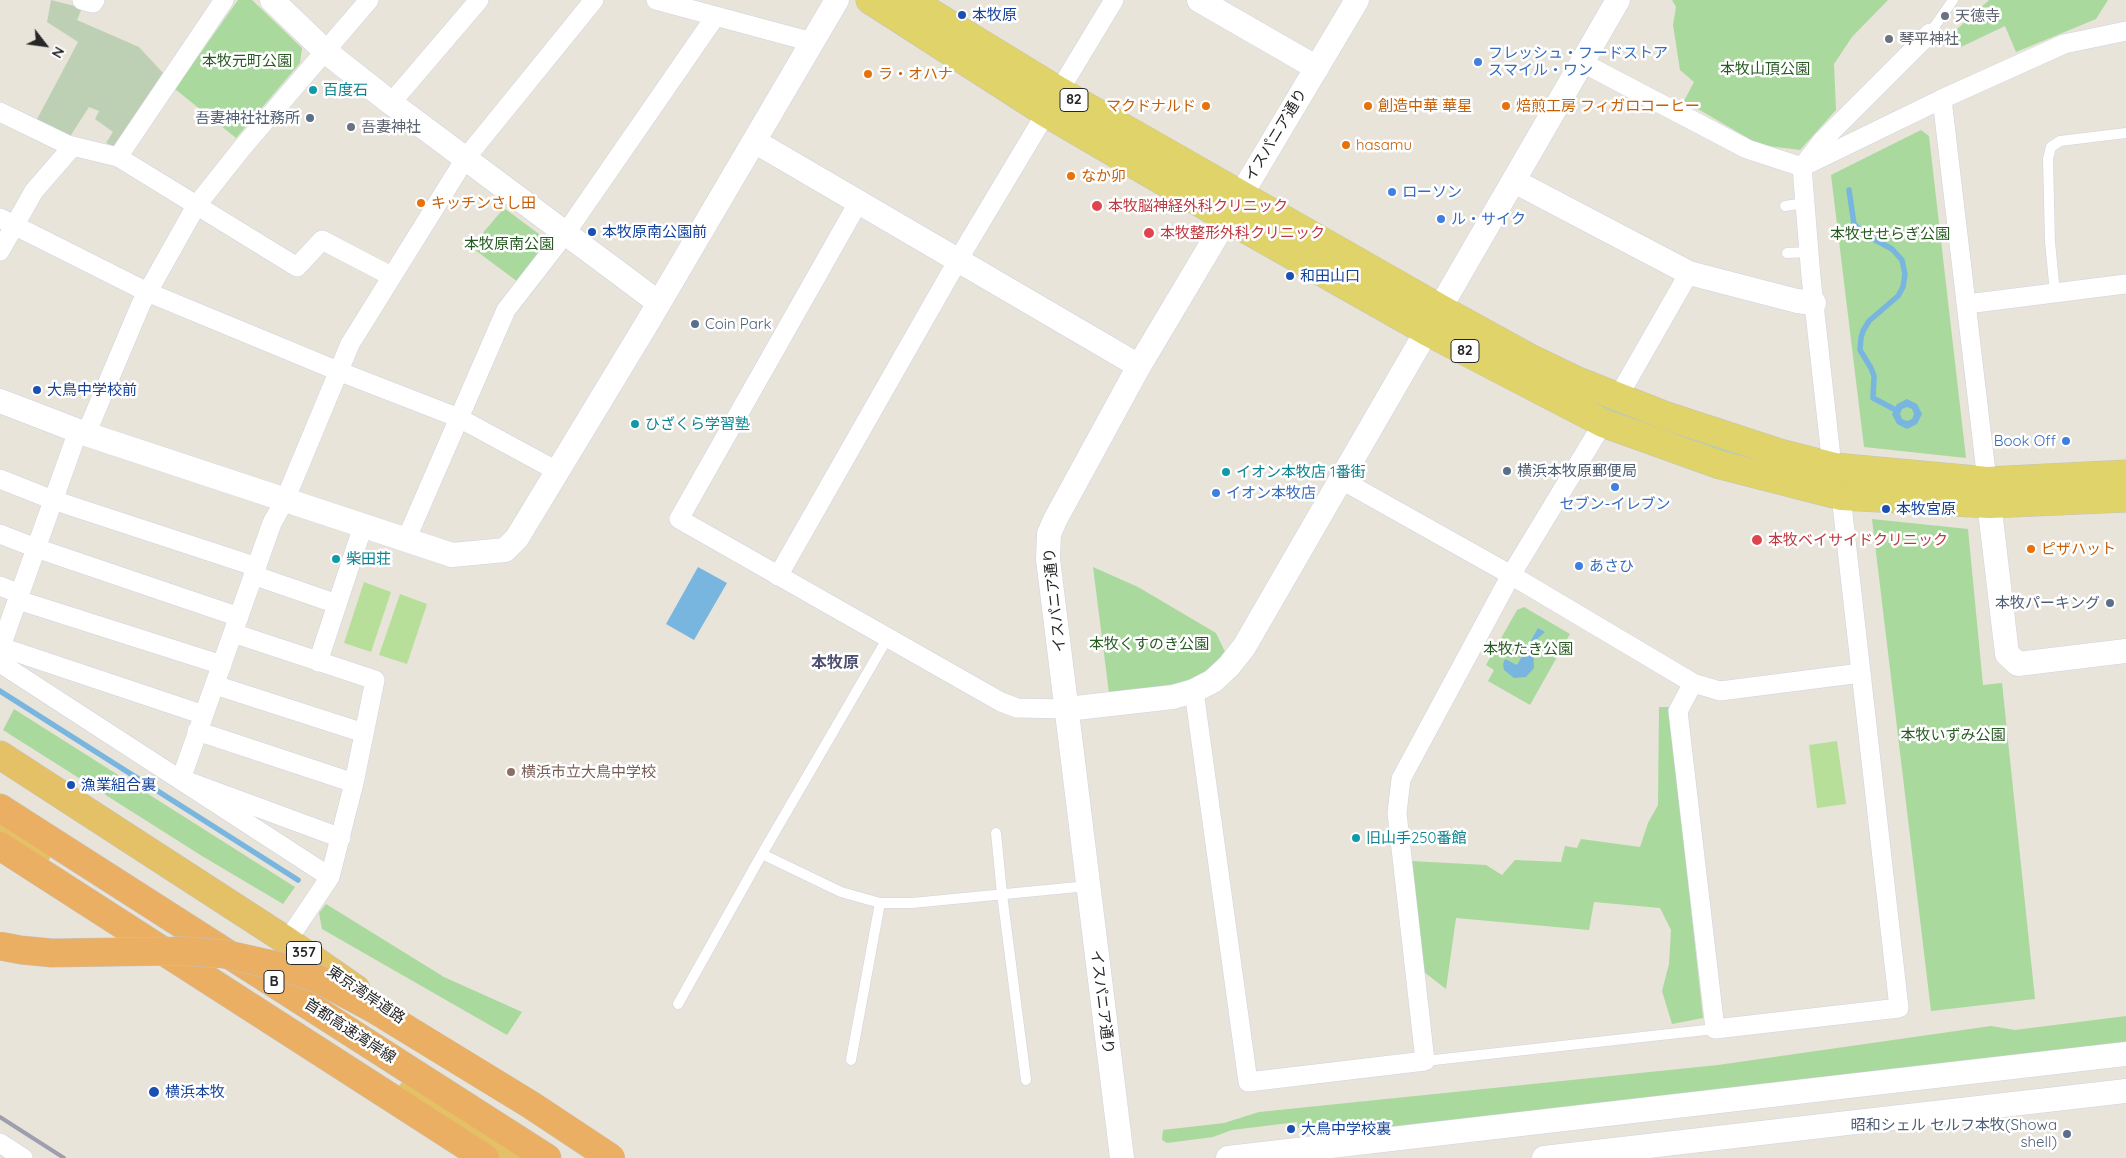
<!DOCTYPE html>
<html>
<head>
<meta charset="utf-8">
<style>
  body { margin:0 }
  #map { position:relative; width:2126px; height:1158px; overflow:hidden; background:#e8e4da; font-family:Quicksand,sans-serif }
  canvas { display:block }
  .north { position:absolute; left:20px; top:20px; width:50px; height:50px; -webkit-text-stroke:4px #fff; paint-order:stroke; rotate:120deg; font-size:14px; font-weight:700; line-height:20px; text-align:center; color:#272727 }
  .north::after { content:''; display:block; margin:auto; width:18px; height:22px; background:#272727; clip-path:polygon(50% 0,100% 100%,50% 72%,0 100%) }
</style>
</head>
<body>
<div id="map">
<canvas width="2126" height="1158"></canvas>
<div class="north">N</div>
</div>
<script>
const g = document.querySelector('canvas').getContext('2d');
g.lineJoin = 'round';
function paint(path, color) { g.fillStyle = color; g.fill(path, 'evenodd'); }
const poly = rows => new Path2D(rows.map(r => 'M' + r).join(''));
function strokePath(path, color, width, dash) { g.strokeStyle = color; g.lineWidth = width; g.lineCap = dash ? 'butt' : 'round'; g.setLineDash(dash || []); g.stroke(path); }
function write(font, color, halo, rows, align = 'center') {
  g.font = font + ' Quicksand,"Noto Sans JP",sans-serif'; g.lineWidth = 5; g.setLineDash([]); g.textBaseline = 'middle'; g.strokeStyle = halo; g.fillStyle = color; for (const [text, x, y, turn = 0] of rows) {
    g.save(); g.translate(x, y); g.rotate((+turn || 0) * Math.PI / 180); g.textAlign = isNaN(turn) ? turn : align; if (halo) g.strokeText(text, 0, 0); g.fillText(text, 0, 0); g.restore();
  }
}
const green = poly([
  [238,0,252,0,302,48,300,63,236,138,175,89],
  [1672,0,1888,0,1852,37,1834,64,1836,110,1800,150,1760,145,1684,101,1694,82,1680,70,1673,25,1676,7],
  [1989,0,2108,0,2096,19,2016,52,2005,26,1961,47,1954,32],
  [1921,130,1929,136,1966,458,1864,447,1831,175],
  [504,208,547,240,518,282,471,247],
  [1569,389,1656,426,1749,456,1845,482,1844,484,1747,461,1609,412],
  [1872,519,1968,529,1983,685,2002,683,2035,999,1931,1011],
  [1093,567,1138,587,1216,633,1226,654,1206,671,1186,681,1163,687,1109,693],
  [1524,607,1570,634,1530,705,1488,681,1494,670,1486,665,1517,610],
  [1659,707,1669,707,1703,1018,1672,1024,1662,991,1669,964,1671,930,1660,908,1594,902,1589,930,1456,918,1446,989,1424,972,1411,861,1486,865,1502,875,1515,860,1561,862,1565,846,1577,848,1581,839,1640,847,1648,823,1658,805],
  [14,709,295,887,283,904,202,856,3,730],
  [326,904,444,977,522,1012,507,1035,322,929,319,913],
  [2126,1016,2126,1042,1348,1132,1298,1128,1297,1122,1232,1130,1213,1137,1167,1143,1162,1140,1163,1130,1224,1123,1259,1112,1718,1065,1991,1026,2015,1030]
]);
const cemetery = poly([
  [51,0,82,8,77,20,139,47,164,74,115,147,106,143,113,132,95,119,99,111,89,107,69,138,35,123,78,42,47,22]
]);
const pitch = poly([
  [364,582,391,592,371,652,344,643],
  [400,594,427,604,407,664,379,655],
  [1837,741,1846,804,1817,808,1809,745]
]);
const water = poly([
  [1907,399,1917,404,1922,414,1917,424,1907,429,1897,424,1892,414,1897,404],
  [1907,407,1912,409,1914,414,1912,419,1907,421,1902,419,1900,414,1902,409],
  [698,567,727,583,694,640,666,624],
  [1538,628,1545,632,1534,642,1533,649,1534,668,1526,677,1514,678,1504,670,1503,664,1505,659,1517,665]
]);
const stream = poly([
  [1849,190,1854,224,1866,235,1892,249,1902,260,1905,274,1903,287,1898,296,1869,321,1863,331,1861,338,1860,350,1871,368,1874,376,1873,398,1894,409],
  [0,691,298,880]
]);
const service = poly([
  [1930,33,1953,0],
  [1785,206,1805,203],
  [1787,253,1809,252],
  [2055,293,2050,242,2048,159,2051,147,2060,141,2126,133],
  [996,833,1002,894,1026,1080],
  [762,854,841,892,880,903,912,903,1088,886],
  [678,1004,762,854,887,639],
  [851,1060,880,903],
  [1425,1061,1715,1029]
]);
const minor = poly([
  [82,0,93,3,95,0],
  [656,0,812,42],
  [1583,63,1747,149,1802,167,1942,99,2064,44,2126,31],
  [1059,91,1114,0],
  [1942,99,1987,481],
  [391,103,479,0],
  [0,112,68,145,118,157,297,267,322,240,391,276],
  [118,157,224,0],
  [858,203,679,519,1001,702,1017,708,1067,709],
  [0,218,147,292,338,371,459,418,557,471],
  [0,251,34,191,73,146],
  [1967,304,2126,284],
  [1618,397,1689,273],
  [86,434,141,304,196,206,242,148,369,0],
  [1832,466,1811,277,1802,167,1822,141,1930,33],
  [0,479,53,500,257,567],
  [1340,479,1511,575,1693,683,1720,691,1861,673],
  [0,534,36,548,239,617],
  [406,540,506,310,565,234,715,17],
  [253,575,337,604],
  [778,576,958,260,1046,113],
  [0,586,20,594],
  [18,600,222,665],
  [233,633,375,680,354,783,330,877,287,941],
  [1,647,204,715],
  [0,649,78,431],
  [318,662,363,526],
  [0,663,330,877],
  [1693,683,1678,711,1715,1029,1899,1008,1841,496],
  [215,685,364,733],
  [1194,691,1248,1082,1425,1061,1397,813,1401,779,1511,575,1603,423],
  [197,731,354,783],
  [341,838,181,779,272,523,285,500,350,344,465,159,594,0],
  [0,1143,23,1158]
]);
const tertiary = poly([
  [272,0,325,51,391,103,659,303],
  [1199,0,1317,68],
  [754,141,1139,366],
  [1514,181,1689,273,1797,301,1814,303],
  [0,401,86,434,452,555,505,550,517,538,649,320,837,0],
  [1987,485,2007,654,2018,664,2126,651],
  [1067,709,1173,697,1194,691,1213,681,1229,666,1244,647,1618,0],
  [1122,1158,1048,559,1049,534,1055,520,1139,366,1357,0],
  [1228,1158,2126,1054],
  [1544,1158,2126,1091]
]);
const primary = poly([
  [870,0,1046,113,1226,218,1428,332,1603,423,1720,465,1841,496,1990,504,2126,498],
  [910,0,1059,91,1441,309,1528,357,1578,381,1664,415,1780,453,1835,467,1987,481,2126,474]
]);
const trunk = poly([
  [0,755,287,941,356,989],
  [0,831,36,854],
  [411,1094,511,1158]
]);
const motorway = poly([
  [0,808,547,1158],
  [0,846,485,1158]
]);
const rail = poly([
  [0,1117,64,1158]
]);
const motorwayBridge = poly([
  [0,946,21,950,52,953,182,951,224,954,287,968,318,979,374,1009,531,1105,611,1158]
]);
const markers = [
  [962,15,5,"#1a4fb4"],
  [1945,16,5,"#6b7280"],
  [1889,39,5,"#6b7280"],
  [1478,62,5,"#3f7fe0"],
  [868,74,5,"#e8710a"],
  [313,90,5,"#0f9aa8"],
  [1206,106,5,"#e8710a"],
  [1368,106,5,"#e8710a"],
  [1506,106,5,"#e8710a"],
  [310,118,5,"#5c6f8a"],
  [351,127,5,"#6b7280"],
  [1346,145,5,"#e8710a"],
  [1071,176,5,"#e8710a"],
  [1392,192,5,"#3f7fe0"],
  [421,203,5,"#e8710a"],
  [1097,206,6,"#e0444e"],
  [1441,219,5,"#3f7fe0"],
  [592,232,5,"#1a4fb4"],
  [1149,233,6,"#e0444e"],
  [1290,276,5,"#1a4fb4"],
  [695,324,5,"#5c6f8a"],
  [37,390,5,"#1a4fb4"],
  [635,424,5,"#0f9aa8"],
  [2066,441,5,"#3f7fe0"],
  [1507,471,5,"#5c6f8a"],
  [1226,472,5,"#0f9aa8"],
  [1615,487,5,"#3f7fe0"],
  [1216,493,5,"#3f7fe0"],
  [1886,509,5,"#1a4fb4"],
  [1757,540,6,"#e0444e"],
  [2031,549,5,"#e8710a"],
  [336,559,5,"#0f9aa8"],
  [1579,566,5,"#3f7fe0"],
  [2110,603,5,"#5c6f8a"],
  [511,772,5,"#8d6e63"],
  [71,785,5,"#1a4fb4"],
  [1356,838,5,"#0f9aa8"],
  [154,1092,6,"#1a4fb4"],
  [1291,1129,5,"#1a4fb4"],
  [2067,1134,5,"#5c6f8a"]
];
const shields = [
  [1074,100,28],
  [1465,351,28],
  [304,953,35],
  [274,982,20]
];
const shieldNames = [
  ["82",1074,100],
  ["82",1465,351],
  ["357",304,953],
  ["B",274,982]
];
const transitNames = [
  ["本牧原",972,15],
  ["本牧原南公園前",602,232],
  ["和田山口",1300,276],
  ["大鳥中学校前",47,390],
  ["本牧宮原",1896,509],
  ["漁業組合裏",81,785],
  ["横浜本牧",165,1092],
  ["大鳥中学校裏",1301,1129]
];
const worshipNames = [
  ["天徳寺",1955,16],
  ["琴平神社",1899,39],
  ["吾妻神社",361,127]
];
const shopNames = [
  ["フレッシュ・フードストア",1488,53],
  ["スマイル・ワン",1488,70],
  ["ローソン",1402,192],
  ["ル・サイク",1451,219],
  ["Book Off",2056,441,"right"],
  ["イオン本牧店",1226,493],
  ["セブン-イレブン",1615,504,"center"],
  ["あさひ",1589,566]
];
const parkNames = [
  ["本牧元町公園",247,61],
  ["本牧山頂公園",1765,69],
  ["本牧せせらぎ公園",1890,234],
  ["本牧原南公園",509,244],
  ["本牧くすのき公園",1149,644],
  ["本牧たき公園",1528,649],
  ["本牧いずみ公園",1953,735]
];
const foodNames = [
  ["ラ・オハナ",878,74],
  ["マクドナルド",1196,106,"right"],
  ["創造中華 華星",1378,106],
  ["焙煎工房 フィガロコーヒー",1516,106],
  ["hasamu",1356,145],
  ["なか卯",1081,176],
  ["キッチンさし田",431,203],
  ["ピザハット",2041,549]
];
const cultureNames = [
  ["百度石",323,90],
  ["ひざくら学習塾",645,424],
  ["イオン本牧店 1番街",1236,472],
  ["柴田荘",346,559],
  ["旧山手250番館",1366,838]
];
const serviceNames = [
  ["吾妻神社社務所",300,118],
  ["Coin Park",705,324,"left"],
  ["横浜本牧原郵便局",1517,471,"left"],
  ["本牧パーキング",2100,603],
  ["昭和シェル セルフ本牧(Showa",2057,1125],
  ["shell)",2057,1142]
];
const streetNames = [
  ["イスパニア通り",1276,135,-59],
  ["イスパニア通り",1055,600,-96],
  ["東京湾岸道路",366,995,34],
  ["イスパニア通り",1102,1002,83],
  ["首都高速湾岸線",350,1031,33]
];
const healthNames = [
  ["本牧脳神経外科クリニック",1108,206],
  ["本牧整形外科クリニック",1160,233],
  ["本牧ベイサイドクリニック",1768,540]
];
const educationNames = [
  ["横浜市立大鳥中学校",521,772]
];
const neighbourhoodNames = [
  ["本牧原",835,663]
];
paint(green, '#a9d99d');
paint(cemetery, '#bed0b4');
paint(pitch, '#b8df99');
paint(water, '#79b6df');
strokePath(stream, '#79b6df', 5.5);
strokePath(service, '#d0d1df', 11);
strokePath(minor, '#d0d1df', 20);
strokePath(tertiary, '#d0d1df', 25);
strokePath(primary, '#c3c3c3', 29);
strokePath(trunk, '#c3c3c3', 29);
strokePath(motorway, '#c3c3c3', 29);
strokePath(service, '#fff', 10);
strokePath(minor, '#fff', 19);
strokePath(tertiary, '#fff', 24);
strokePath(primary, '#dfd369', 28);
strokePath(trunk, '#e4c166', 28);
strokePath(motorway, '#eaaf63', 28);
strokePath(rail, '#9e9eaf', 4);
strokePath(motorwayBridge, '#c3c3c3', 29, []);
strokePath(motorwayBridge, '#eaaf63', 28);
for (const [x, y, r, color] of markers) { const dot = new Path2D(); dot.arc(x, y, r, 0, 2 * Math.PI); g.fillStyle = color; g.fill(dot); strokePath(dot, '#fff', 2); }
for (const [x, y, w] of shields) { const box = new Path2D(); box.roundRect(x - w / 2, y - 11.5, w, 23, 4); g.fillStyle = '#fff'; g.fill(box); strokePath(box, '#272727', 1); }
write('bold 14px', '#272727', null, shieldNames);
write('15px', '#164399', '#fff', transitNames, 'left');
write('15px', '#5b616d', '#fff', worshipNames, 'left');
write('15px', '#366cbe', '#fff', shopNames, 'left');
write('15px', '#265a21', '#fff', parkNames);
write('15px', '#c56008', '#fff', foodNames, 'left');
write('15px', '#0d838f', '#fff', cultureNames, 'left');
write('15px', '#4e5e75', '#fff', serviceNames, 'right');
write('15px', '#272727', '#fff', streetNames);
write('15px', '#be3a42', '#fff', healthNames, 'left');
write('15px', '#785e54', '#fff', educationNames, 'left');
write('bold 16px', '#4e4f72', '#fff', neighbourhoodNames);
</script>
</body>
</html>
